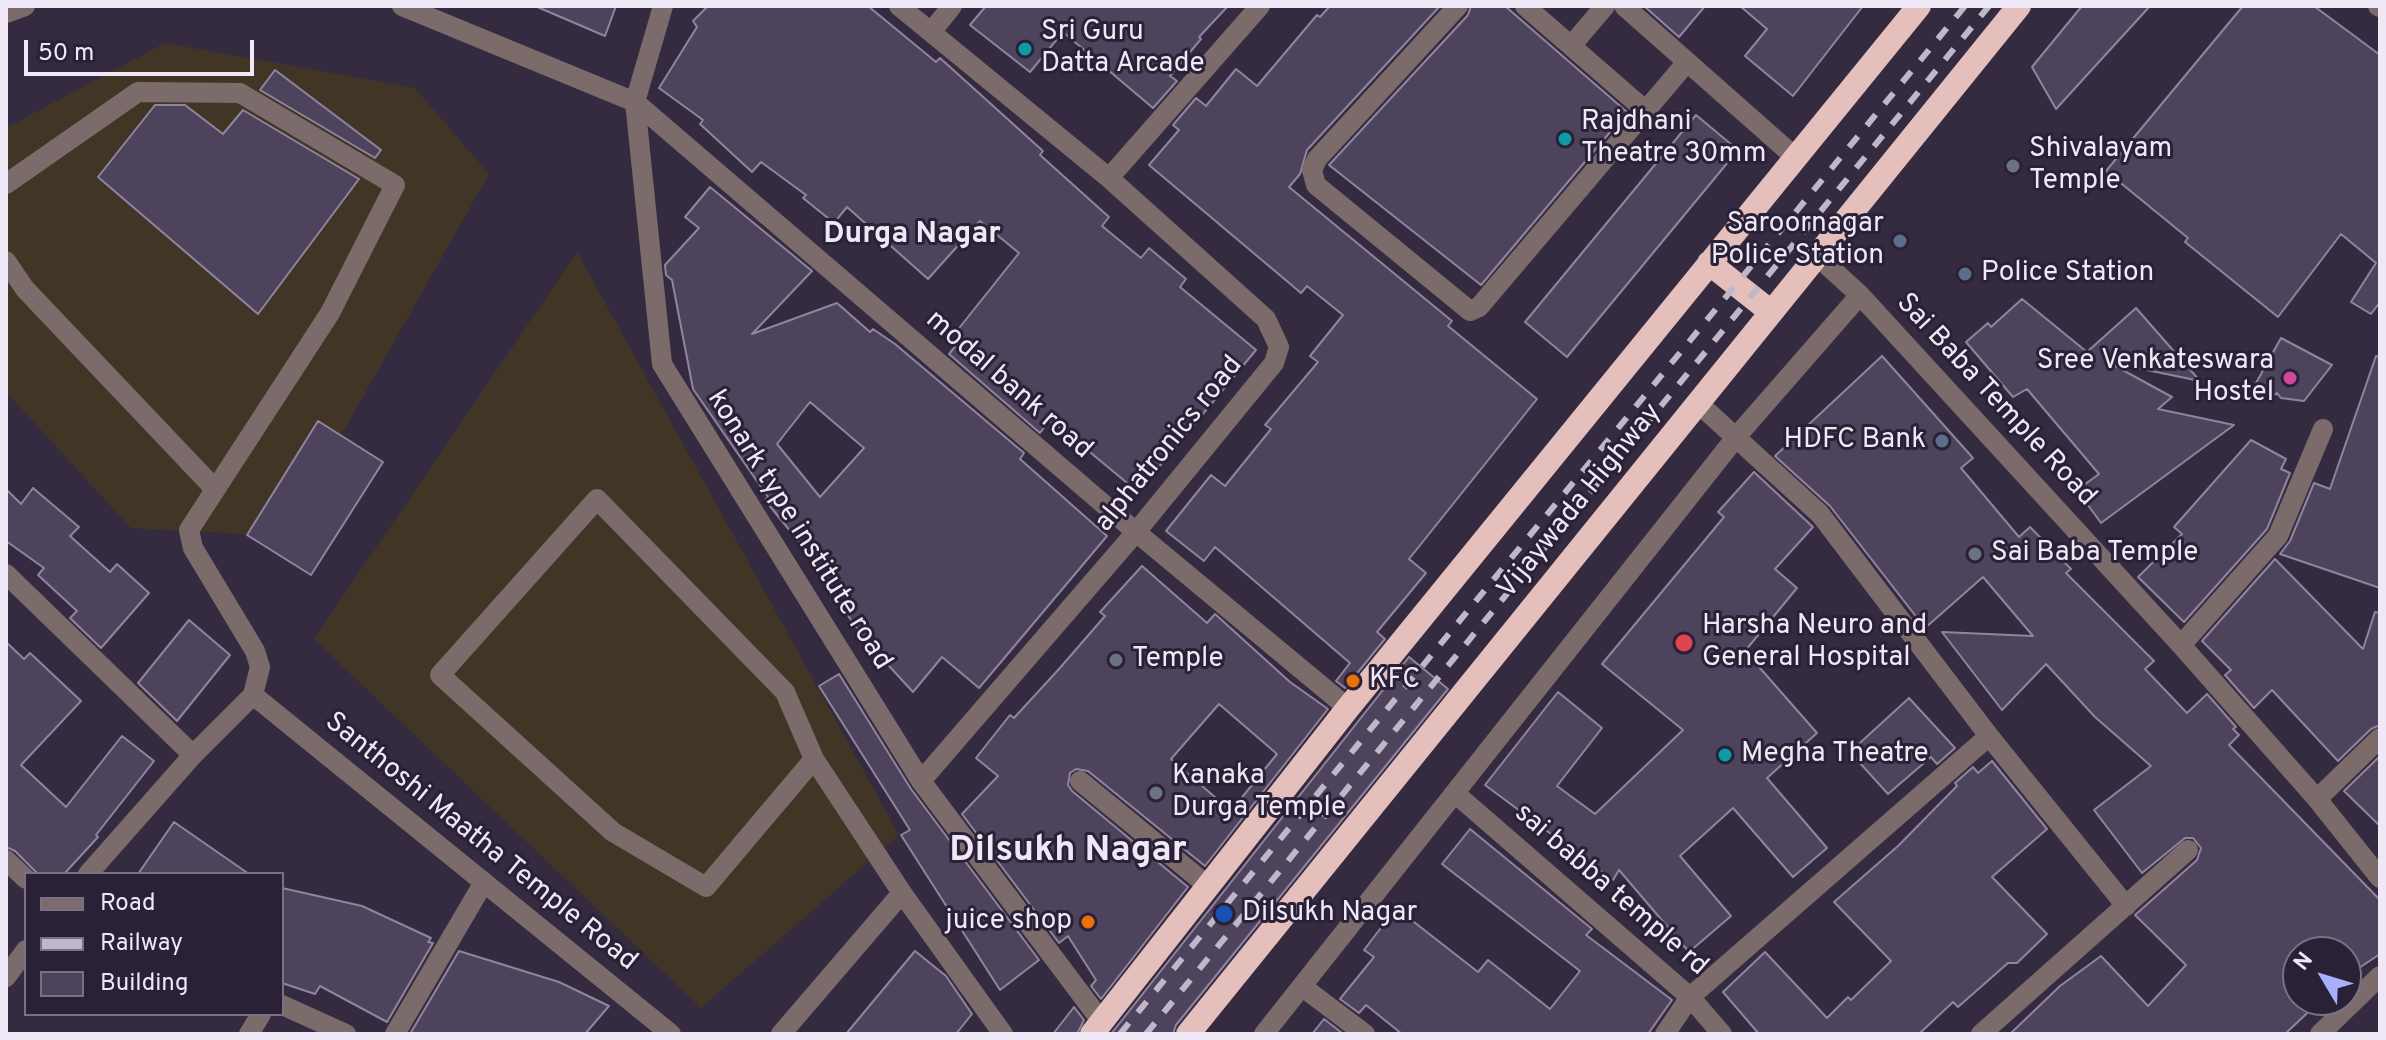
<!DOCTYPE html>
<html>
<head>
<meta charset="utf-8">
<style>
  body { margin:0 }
  #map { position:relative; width:2386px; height:1040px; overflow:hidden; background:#352b41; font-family:Overpass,sans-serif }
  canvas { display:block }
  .frame { position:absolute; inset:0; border:8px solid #eee8f7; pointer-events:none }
  .legend { position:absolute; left:24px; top:872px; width:260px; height:144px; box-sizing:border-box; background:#2b2137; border:2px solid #797184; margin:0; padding:10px 14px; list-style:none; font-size:24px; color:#eee8f7 }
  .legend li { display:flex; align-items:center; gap:16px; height:40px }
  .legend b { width:40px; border:2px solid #797184 }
  .north { position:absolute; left:2282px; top:936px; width:80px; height:80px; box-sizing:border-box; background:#2b2137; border:2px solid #797184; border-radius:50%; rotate:308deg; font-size:22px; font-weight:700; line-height:32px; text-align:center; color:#eee8f7 }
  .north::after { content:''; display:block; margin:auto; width:28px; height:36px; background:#a8b0fc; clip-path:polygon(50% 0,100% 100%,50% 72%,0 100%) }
  .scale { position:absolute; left:24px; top:40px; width:230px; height:36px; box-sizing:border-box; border:4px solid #eee8f7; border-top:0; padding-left:10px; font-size:24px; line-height:28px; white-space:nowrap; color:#eee8f7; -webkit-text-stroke:6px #2b2137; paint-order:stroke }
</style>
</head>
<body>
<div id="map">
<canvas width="2386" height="1040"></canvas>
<div class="frame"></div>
<ul class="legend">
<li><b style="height:10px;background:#7b6c6b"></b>Road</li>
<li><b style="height:10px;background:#bfb8c9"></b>Railway</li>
<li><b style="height:22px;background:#4e435c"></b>Building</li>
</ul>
<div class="north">N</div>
<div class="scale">50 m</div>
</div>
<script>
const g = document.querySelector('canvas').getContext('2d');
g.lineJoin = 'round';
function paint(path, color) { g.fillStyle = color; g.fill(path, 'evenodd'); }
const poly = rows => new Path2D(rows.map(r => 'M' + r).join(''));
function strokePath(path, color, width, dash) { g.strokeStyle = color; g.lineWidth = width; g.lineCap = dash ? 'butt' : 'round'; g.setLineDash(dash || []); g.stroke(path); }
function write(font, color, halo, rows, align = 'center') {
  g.font = font + ' Overpass,sans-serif'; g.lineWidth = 6; g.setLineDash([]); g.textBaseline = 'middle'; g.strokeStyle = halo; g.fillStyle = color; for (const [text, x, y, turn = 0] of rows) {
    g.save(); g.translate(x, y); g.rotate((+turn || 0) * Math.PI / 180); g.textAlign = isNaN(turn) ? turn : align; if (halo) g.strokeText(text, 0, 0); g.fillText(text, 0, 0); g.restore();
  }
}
const industrial = poly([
  [165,43,415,88,489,174,284,536,131,528,6,392,6,128],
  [577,252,899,835,701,1008,314,639]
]);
const building = poly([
  [535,6,616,6,605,36,535,6],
  [708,6,868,6,936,62,940,58,1043,151,1040,155,1109,217,1102,226,1141,258,1149,248,1186,279,1180,287,1256,350,1138,492,1062,429,1049,421,1040,433,949,354,963,337,956,332,1019,253,980,221,928,279,847,207,834,223,803,198,806,195,761,162,752,172,700,124,703,120,659,88,697,27,693,21,708,6],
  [986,6,1228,6,1199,37,1201,39,1170,76,1177,81,1153,108,1063,32,1030,72,970,25,986,6],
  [1330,6,1440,6,1307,150,1300,174,1289,187,1452,321,1448,326,1537,399,1409,559,1426,573,1377,632,1385,639,1345,688,1336,681,1350,663,1215,547,1204,561,1166,531,1211,475,1225,486,1271,429,1265,425,1318,362,1310,356,1343,315,1307,286,1301,293,1149,165,1179,130,1173,125,1196,98,1206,106,1236,69,1257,86,1317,15,1320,17,1330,6],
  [1471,6,1505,6,1627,112,1481,285,1329,165,1468,15,1471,6],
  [1644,6,1705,6,1679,37,1644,6],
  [1740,6,1863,6,1793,96,1745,56,1767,29,1740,6],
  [2082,6,2150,6,2056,109,2032,67,2082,6],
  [2243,6,2314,6,2380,55,2380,302,2371,314,2351,302,2376,263,2341,234,2278,317,2185,242,2188,238,2106,171,2243,6],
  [275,70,381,150,375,158,260,90,275,70],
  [155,105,185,105,223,134,243,110,359,179,258,314,98,177,155,105],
  [1696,115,1738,150,1567,357,1525,322,1696,115],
  [710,187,812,271,752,334,837,303,870,332,873,329,895,344,1024,453,1020,459,1107,536,979,688,942,657,913,692,866,641,829,589,833,584,765,500,768,497,693,389,672,280,666,275,665,265,699,228,685,217,710,187],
  [810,402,864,448,820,497,777,444,810,402],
  [2022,299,2087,352,2136,308,2200,381,2108,362,2172,397,2158,409,2234,425,2101,523,2077,490,2099,474,2027,389,2013,397,1966,342,1988,323,1991,327,2022,299],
  [2281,338,2332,365,2304,401,2281,398,2277,393,2273,396,2251,392,2281,338],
  [1882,356,1973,458,1961,468,2019,537,2030,527,2071,569,2066,573,2154,661,2145,669,2187,713,2207,694,2236,727,2233,729,2239,735,2229,745,2380,900,2380,954,2356,970,2346,959,2346,952,2298,952,2298,1000,2321,1000,2285,1034,2010,1034,2060,986,2101,956,2148,1006,2186,965,2135,915,2197,860,2201,848,2193,838,2185,838,2142,873,2094,810,2151,766,2095,717,2046,664,2002,710,1942,632,2033,636,1983,577,1925,628,1830,506,1775,456,1882,356],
  [2376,356,2380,357,2380,588,2280,554,2290,541,2314,483,2330,489,2376,356],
  [318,421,383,462,311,575,247,535,318,421],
  [2251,440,2286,459,2281,469,2290,473,2267,529,2184,622,2138,577,2182,534,2174,527,2251,440],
  [1754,472,1813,527,1775,569,1797,588,1745,651,1817,733,1767,778,1827,848,1793,877,1733,808,1680,856,1731,916,1689,952,1619,870,1613,880,1485,785,1558,692,1602,728,1557,786,1595,814,1683,730,1602,664,1724,517,1718,512,1754,472],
  [33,488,79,527,70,536,110,572,117,564,149,593,101,648,70,618,77,611,38,575,44,568,6,541,6,489,21,504,33,488],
  [2275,559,2363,649,2375,612,2380,613,2380,725,2371,729,2338,761,2272,690,2254,708,2225,675,2231,670,2202,641,2275,559],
  [1142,566,1207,623,1215,614,1290,682,1328,709,1205,866,1088,771,1076,769,1070,773,1068,785,1072,791,1188,887,1101,999,1091,986,1096,980,1068,936,1059,943,962,814,998,776,976,758,1010,715,1014,718,1059,669,1105,616,1100,612,1142,566],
  [1219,704,1277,754,1231,811,1171,759,1219,704],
  [189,620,230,655,177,721,138,683,189,620],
  [6,642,24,659,30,653,81,701,21,765,66,807,122,736,154,761,96,835,98,837,64,874,38,874,15,851,6,847,6,642],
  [1409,657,1448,689,1176,1025,1173,1034,1111,1034,1409,657],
  [839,674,911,789,1039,960,1000,990,901,835,910,830,819,686,839,674],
  [1909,698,1955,748,1937,764,1931,757,1888,794,1850,752,1909,698],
  [2380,756,2380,826,2344,791,2380,756],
  [1992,761,2047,829,1992,877,2047,934,2017,963,2008,963,1958,1007,1953,1002,1919,1034,1759,1034,1723,992,1765,952,1827,1018,1848,997,1851,1000,1891,961,1834,902,1898,846,1957,786,1955,783,1973,767,1978,773,1992,761],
  [174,822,249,874,138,874,174,822],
  [1470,829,1592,929,1586,935,1672,1000,1648,1034,1402,1034,1366,1005,1359,1013,1340,999,1374,957,1364,950,1396,908,1478,972,1488,960,1550,1009,1580,971,1442,864,1470,829],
  [282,888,362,906,431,938,428,942,433,943,387,1022,320,986,315,994,282,983,282,888],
  [459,951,559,982,609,1006,585,1034,410,1034,459,951],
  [915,951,946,976,972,1014,956,1034,846,1034,915,951],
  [1074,1007,1084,1020,1077,1034,1053,1034,1074,1007],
  [1324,1019,1342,1033,1312,1034,1324,1019]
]);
const minor = poly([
  [402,6,635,102,1136,532,1348,708],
  [663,6,635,102,662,364,921,781,1102,1022],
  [899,6,1109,178,1266,319,1279,347,1274,363,1136,532,921,781],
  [1458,6,1317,159,1312,170,1316,185,1470,311,1479,307,1687,62],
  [1525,6,1646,111],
  [1624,6,1796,158],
  [2378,6,2380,7],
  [6,13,25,6],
  [932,31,952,6],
  [1571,46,1605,6],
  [1109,178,1260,6],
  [6,184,138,92,240,93,395,185,330,313,189,530,193,548,255,651,260,667,253,695],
  [1816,255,1860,295,2181,645,2317,799,2380,878],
  [6,261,25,289,214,488],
  [1699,404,1820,514,1989,736,2126,906],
  [6,574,193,755],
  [2181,645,2278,536,2323,429],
  [253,695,671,1034],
  [814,759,785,692,597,499,440,675,613,832,706,887,814,759,902,893],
  [1080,781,1208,886],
  [1457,795,1690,997,1722,1034],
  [2317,799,2380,738],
  [6,860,26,879],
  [88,874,193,755,253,695],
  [6,977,26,950],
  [1304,988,1365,1034],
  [282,1005,346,1034],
  [249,1034,261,1014],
  [395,1034,484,882],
  [781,1034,902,893,1003,1034],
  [1264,1034,1737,436,1860,295],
  [1665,1034,1690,997,1989,736],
  [1981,1034,2188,850],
  [2320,1034,2380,976]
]);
const highway = poly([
  [1709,263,1771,312],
  [1092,1034,1348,708,1919,6],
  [1188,1034,2019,6]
]);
const rail = poly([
  [1120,1034,1965,6],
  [1146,1034,1989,6]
]);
const markers = [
  [1025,49,8,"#0f9aa8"],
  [1565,139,8,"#0f9aa8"],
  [2013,166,8,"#6b7280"],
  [1900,241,8,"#5c6f8a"],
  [1965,274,8,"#5c6f8a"],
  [2290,378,8,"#d1479c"],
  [1942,441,8,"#5c6f8a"],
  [1975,554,8,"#6b7280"],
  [1684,643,10,"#e0444e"],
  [1116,660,8,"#6b7280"],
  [1353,681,8,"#e8710a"],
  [1725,755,8,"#0f9aa8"],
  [1156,793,8,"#6b7280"],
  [1224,914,10,"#1a4fb4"],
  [1088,922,8,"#e8710a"]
];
const poiNames = [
  ["Sri Guru",1041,33],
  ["Datta Arcade",1041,65],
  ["Rajdhani",1581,123],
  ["Theatre 30mm",1581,155],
  ["Shivalayam",2029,150],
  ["Temple",2029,182],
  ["Saroornagar",1884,225,"right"],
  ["Police Station",1884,257,"right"],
  ["Police Station",1981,274],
  ["Sree Venkateswara",2274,362,"right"],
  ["Hostel",2274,394,"right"],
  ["HDFC Bank",1926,441,"right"],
  ["Sai Baba Temple",1991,554],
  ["Harsha Neuro and",1702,627],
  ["General Hospital",1702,659],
  ["Temple",1132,660],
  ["KFC",1369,681],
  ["Megha Theatre",1741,755],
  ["Kanaka",1172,777],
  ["Durga Temple",1172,809],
  ["Dilsukh Nagar",1242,914],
  ["juice shop",1072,922,"right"]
];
const streetNames = [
  ["modal bank road",1008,386,41],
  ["Sai Baba Temple Road",1995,401,47],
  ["alphatronics road",1170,445,-51],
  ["Vijaywada Highway",1581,502,-51],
  ["konark type institute road",798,531,58],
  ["Santhoshi Maatha Temple Road",480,843,39],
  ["sai babba temple rd",1610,891,41]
];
const neighbourhoodNames = [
  ["Durga Nagar",912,236]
];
const districtNames = [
  ["Dilsukh Nagar",1068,853]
];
paint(industrial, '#413626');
paint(building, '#4e435c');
strokePath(building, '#90849f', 2);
strokePath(minor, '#7b6c6b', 20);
strokePath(highway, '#e4bfbb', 24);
strokePath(rail, '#bfb8c9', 6, [14, 14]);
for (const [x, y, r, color] of markers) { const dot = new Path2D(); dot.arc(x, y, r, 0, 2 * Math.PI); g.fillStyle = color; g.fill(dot); strokePath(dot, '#2b2137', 3); }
write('28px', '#eee8f7', '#2b2137', poiNames, 'left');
write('28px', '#eee8f7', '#2b2137', streetNames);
write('bold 30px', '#eee8f7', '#2b2137', neighbourhoodNames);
write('bold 36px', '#eee8f7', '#2b2137', districtNames);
</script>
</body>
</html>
